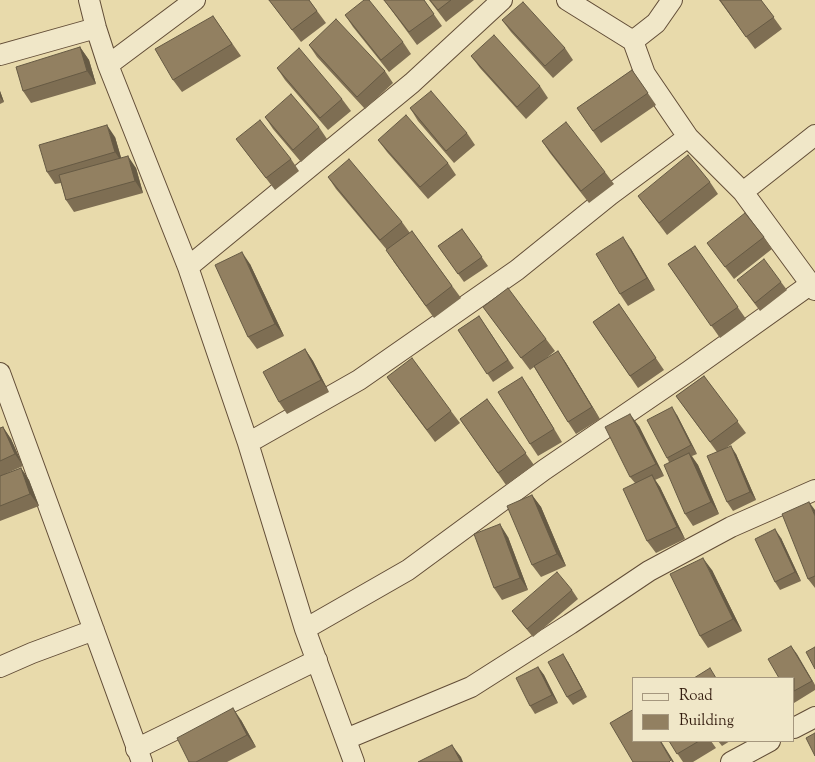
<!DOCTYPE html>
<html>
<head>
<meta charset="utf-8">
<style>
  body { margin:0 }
  #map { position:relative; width:815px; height:762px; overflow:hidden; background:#e8daab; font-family:"Sorts Mill Goudy",serif }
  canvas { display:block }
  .legend { position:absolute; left:632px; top:677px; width:162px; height:65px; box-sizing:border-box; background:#f0e7c8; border:1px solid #a5977e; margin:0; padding:6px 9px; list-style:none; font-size:15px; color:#351e10 }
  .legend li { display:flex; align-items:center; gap:10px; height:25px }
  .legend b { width:25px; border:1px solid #a5977e }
</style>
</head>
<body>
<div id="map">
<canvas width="815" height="762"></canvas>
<ul class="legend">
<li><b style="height:6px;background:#f0e7c8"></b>Road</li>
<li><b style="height:14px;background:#928061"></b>Building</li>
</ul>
</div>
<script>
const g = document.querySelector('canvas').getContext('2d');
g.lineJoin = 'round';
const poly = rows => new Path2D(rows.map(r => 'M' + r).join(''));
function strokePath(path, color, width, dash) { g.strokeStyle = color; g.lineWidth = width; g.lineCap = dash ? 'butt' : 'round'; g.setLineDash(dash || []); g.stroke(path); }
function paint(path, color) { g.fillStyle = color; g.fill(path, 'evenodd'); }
const minor = poly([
  [89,0,96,28,108,65,188,267,248,443,305,629,354,762],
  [567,0,633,41,645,74,688,137,743,192,815,290],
  [633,41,656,23,672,0],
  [0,55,96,28],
  [108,65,195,0],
  [743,192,815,135],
  [188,267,412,83,502,0],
  [0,373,142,762],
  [248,443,359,380,517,270,610,195,688,137],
  [305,629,408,570,544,470,689,371,811,284],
  [0,667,32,653,94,630],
  [794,728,815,717],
  [346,739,471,687,570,624,649,571,731,527,815,490],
  [136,749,317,660],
  [731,762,770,741]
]);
const wall = poly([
  [269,0,309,0,326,23,301,42],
  [384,0,424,0,442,26,417,45],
  [429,0,474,0,446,22],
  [719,0,761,0,782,29,755,49],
  [345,15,403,42,411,54,389,72,353,27],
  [213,16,241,56,182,92,173,80],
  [502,20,565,48,573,60,553,78,511,32],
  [309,45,385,71,393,83,365,109,317,57],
  [80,47,89,60,96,84,31,103,23,91],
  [471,56,540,86,548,98,526,119,480,68],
  [277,68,342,99,351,111,328,130,285,80],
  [632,70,656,105,601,143,577,108],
  [0,91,4,102,0,104],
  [410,108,467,133,475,145,454,163,418,121],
  [265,117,319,127,327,139,301,162,273,129],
  [115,137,121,158,136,168,143,193,74,212,66,200,61,183,55,184,47,172],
  [236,139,291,159,299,171,275,190],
  [378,140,448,163,456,175,428,199,387,152],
  [542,141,605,172,614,184,589,203,550,153],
  [328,177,402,222,410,233,412,231,461,298,434,318,394,262,387,250,336,189],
  [710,182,718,194,667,235,638,196],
  [462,229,488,266,464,282,438,246],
  [764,237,772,249,734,279,707,243],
  [695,246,746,319,720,338,668,264],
  [631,249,655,290,628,306,620,294],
  [250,264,284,336,257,349,248,337],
  [781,282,787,290,760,311,743,288],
  [619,304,664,370,638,388,593,322],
  [483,307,546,339,555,351,543,361,558,351,566,363,600,419,576,434,568,422,534,367,530,370],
  [479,316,514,368,493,382,458,330],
  [305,349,313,361,329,392,287,414,279,402],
  [704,376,746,433,725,449,736,454,756,500,733,511,727,502,717,452,676,396],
  [387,377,451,411,460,423,435,442],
  [530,389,562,442,538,456,530,444],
  [487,399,534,465,506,485,460,419],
  [677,415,697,454,692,456,698,465,719,514,693,526,685,514,669,462,667,458],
  [639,426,664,476,655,480,660,487,685,539,656,553,647,541,635,483,630,477],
  [3,427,11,439,23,466,5,474,21,468,29,480,39,506,0,521,0,428],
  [532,495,541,507,566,566,541,577,532,565],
  [815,510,815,588,808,579],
  [508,537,528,590,502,600,494,588],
  [781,538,801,581,780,590,775,582],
  [712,570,742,631,708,648,700,636],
  [572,590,578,599,533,637,518,619,512,611],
  [791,646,815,685,815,690,794,703,794,678],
  [568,662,587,697,573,705,567,697],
  [538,667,544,675,558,703,535,714,530,706],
  [241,720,256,747,227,762,189,762],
  [669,741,711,741,716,748,693,762,683,762],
  [718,741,730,741,722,746]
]);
const shadedWall = poly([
  [80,47,89,60,96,84,87,71],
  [0,91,4,102,0,97],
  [107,125,115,137,123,164,115,152],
  [128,156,136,168,143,193,135,181],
  [623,237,631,249,655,290,647,278],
  [242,252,250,264,284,336,275,324],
  [305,349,313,361,329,392,321,380],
  [558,351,566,363,600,419,592,407],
  [522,377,530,389,562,442],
  [672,407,677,415,697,454,691,445],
  [630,414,639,426,664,476,656,464],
  [3,427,11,439,23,466,15,454],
  [731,446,736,454,756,500,750,492],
  [689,453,698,465,719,514,711,502],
  [21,468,29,480,39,506,30,494],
  [652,475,660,487,685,539,677,527],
  [532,495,541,507,566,566,557,554],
  [809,502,815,510,815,516],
  [500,524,508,537,528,590,520,578],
  [775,529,781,538,801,581,795,572],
  [703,558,712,570,742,631,733,619],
  [791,646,797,654,815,685,812,681],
  [563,654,568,662,587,697,582,689],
  [538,667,544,675,558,703,552,695],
  [233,708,241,720,256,747,247,735],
  [660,741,661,741,674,762,672,762,671,760],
  [452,745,461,757,463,762,461,762]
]);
const building = poly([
  [269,0,309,0,317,11,292,30,269,0],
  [364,0,369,0,403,42,381,60,345,15,364,0],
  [384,0,424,0,434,14,409,32,384,0],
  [430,0,451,0,438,10,430,0],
  [720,0,761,0,774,17,746,37,720,0],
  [523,2,565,48,545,66,502,20,523,2],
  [213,16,232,44,173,80,155,49,213,16],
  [336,19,385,71,357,97,309,45,336,19],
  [494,35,540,86,517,107,471,56,494,35],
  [80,47,87,71,23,91,16,67,80,47],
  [299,48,342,99,320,118,277,68,299,48],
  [632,70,648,93,593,131,577,108,632,70],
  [431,91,467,133,446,151,410,108,431,91],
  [291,94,319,127,293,150,265,117,291,94],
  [406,115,448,163,420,187,378,140,406,115],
  [260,120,291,159,266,178,236,139,260,120],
  [566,122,605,172,581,191,542,141,566,122],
  [107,125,115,152,47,172,39,145,107,125],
  [688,155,710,182,659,223,638,196,688,155],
  [128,156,135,181,66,200,59,175,128,156],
  [349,159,402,222,380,240,328,177,349,159],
  [745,213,764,237,725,267,707,243,745,213],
  [462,229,482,257,458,274,438,246,462,229],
  [412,231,452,286,426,306,386,250,412,231],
  [623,237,647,278,620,294,596,254,623,237],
  [695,246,738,307,711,326,668,264,695,246],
  [242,252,275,324,248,337,215,265,242,252],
  [764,259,781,282,755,303,737,280,764,259],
  [508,288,546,339,521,358,483,307,508,288],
  [619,304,656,358,630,376,593,322,619,304],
  [479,316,508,360,487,374,458,330,479,316],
  [305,349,321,380,279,402,263,372,305,349],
  [558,351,592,407,568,422,534,366,558,351],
  [412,358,451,411,427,430,387,377,412,358],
  [704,376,738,421,710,442,676,396,704,376],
  [522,377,554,429,530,444,498,392,522,377],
  [487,399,526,453,498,473,460,419,487,399],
  [672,407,691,445,667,458,647,420,672,407],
  [630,414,656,464,630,477,605,427,630,414],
  [3,427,15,454,0,461,0,428,3,427],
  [731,446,750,492,727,502,707,456,731,446],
  [689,453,711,502,685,514,664,465,689,453],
  [21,468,30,494,0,506,0,476,21,468],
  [652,475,677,527,647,541,623,489,652,475],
  [532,495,557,554,532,565,507,506,532,495],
  [809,502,815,516,815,576,808,579,782,514,809,502],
  [500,524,520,578,494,588,474,534,500,524],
  [775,529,795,572,775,582,755,539,775,529],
  [703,558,733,619,700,636,670,574,703,558],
  [557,572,572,590,527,629,512,611,557,572],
  [791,646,812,681,794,691,794,678,779,678,768,659,791,646],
  [815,647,815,669,806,652,815,647],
  [563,654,582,689,567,697,548,662,563,654],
  [538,667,552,695,530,706,516,678,538,667],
  [710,668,716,678,694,678,710,668],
  [233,708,247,735,196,762,189,762,177,738,233,708],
  [634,709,634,741,660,741,671,760,669,762,633,762,610,723,634,709],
  [815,733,815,756,806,738,815,733],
  [669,741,699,741,677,754,669,741],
  [452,745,461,762,418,762,452,745]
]);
strokePath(minor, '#624d37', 22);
strokePath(minor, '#f0e7c8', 20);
paint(wall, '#7e6e53');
paint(shadedWall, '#665a44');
paint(building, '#928061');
strokePath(building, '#665a44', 1);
</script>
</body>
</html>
